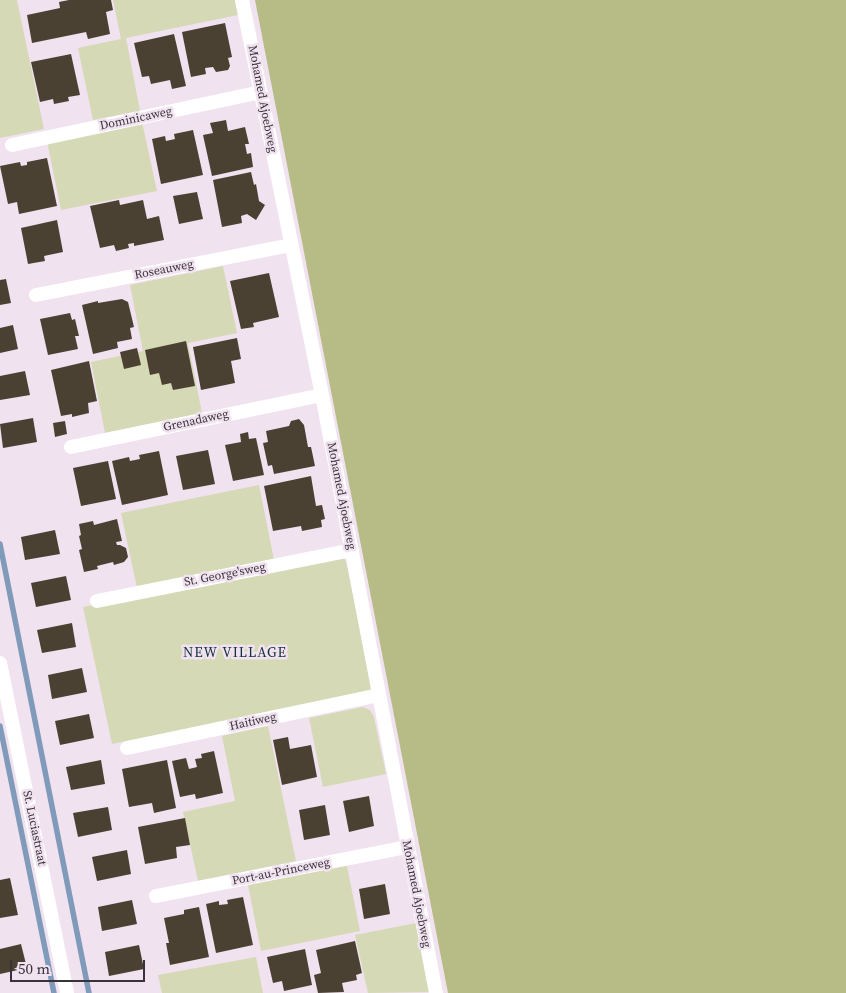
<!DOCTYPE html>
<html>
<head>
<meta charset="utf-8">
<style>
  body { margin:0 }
  #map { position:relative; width:846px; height:993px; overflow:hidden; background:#f1e2f0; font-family:"Source Serif 4",serif }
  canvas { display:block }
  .scale { position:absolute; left:10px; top:960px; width:135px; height:22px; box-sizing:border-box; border:2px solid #393339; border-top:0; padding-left:6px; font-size:15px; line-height:18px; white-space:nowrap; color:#393339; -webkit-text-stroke:4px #f1e2f0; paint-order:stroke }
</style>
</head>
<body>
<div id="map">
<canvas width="846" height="993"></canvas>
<div class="scale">50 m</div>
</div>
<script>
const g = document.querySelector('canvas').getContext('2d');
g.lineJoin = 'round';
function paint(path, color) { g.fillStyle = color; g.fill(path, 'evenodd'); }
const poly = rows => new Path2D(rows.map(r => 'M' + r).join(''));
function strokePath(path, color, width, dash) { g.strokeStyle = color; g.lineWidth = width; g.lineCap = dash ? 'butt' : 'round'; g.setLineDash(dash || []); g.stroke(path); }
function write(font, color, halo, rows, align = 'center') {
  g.font = font + ' "Source Serif 4",serif'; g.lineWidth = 5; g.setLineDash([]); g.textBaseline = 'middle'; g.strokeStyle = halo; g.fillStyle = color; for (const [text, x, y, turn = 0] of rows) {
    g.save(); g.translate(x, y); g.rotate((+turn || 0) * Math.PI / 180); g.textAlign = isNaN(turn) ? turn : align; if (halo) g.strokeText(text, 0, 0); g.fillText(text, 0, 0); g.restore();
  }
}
const green = poly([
  [0,0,17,0,44,129,0,138],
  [113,0,235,0,238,15,126,38,140,111,93,120,78,48,121,39],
  [142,122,157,191,61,210,47,141],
  [223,266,237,333,188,343,202,413,105,433,91,362,143,351,130,285],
  [259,485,274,560,137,588,121,513],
  [340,556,346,561,372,688,367,693,112,744,83,607],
  [363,707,370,710,374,717,386,774,323,787,309,718],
  [268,726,296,861,198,881,183,812,235,801,222,736],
  [346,861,360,931,261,951,247,880],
  [416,923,429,992,368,993,355,935],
  [256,957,263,993,162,993,158,975]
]);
const forest = poly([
  [255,0,846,0,846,993,448,993]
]);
const stream = poly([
  [0,544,89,993],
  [0,726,54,993]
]);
const building = poly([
  [69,0,111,0,113,10,106,12,110,34,88,39,86,32,32,43,27,15,60,8,59,2],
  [225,23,232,57,228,58,230,66,228,70,216,72,213,67,205,68,206,74,191,77,182,32],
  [174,34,186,86,172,89,170,80,151,84,149,76,142,77,134,43],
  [71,54,80,95,68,97,69,101,54,104,53,99,40,102,31,62],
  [226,120,228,131,245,127,249,144,245,144,247,154,251,153,253,167,212,176,203,135,213,133,210,123],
  [193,130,203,175,161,184,152,139,165,136,166,141,175,139,174,134],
  [47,158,57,206,19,214,17,202,8,204,0,166,20,162,21,166,27,165,27,162],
  [251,172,254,185,256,184,259,201,265,205,256,220,247,214,241,216,242,223,222,227,213,180],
  [197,192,203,219,179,224,173,196],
  [119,200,120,205,143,200,147,219,159,216,164,240,134,246,134,243,128,244,129,248,116,251,114,245,100,248,90,206],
  [57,220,63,252,44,256,45,261,28,264,21,228],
  [269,273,279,317,253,323,254,327,241,329,230,281],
  [6,279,11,303,0,305,0,280],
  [122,299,128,302,134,327,130,328,132,339,117,342,118,348,93,354,82,305,98,301,98,303],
  [70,313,72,320,75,319,79,336,75,336,78,349,48,355,40,319],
  [13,325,18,349,0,353,0,328],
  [237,338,241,359,231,361,235,383,201,390,193,347],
  [186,341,195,386,173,390,171,383,162,385,159,373,150,375,145,350],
  [137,348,141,365,124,369,120,352],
  [89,361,97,401,88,403,89,413,72,417,72,414,61,416,51,370],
  [25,371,30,395,0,400,0,376],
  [33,418,37,442,3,448,0,424],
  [299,419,304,425,308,447,311,447,315,466,274,474,272,465,268,466,263,443,268,442,266,431,289,426,291,421],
  [65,421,67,434,55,437,53,423],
  [248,432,249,439,256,438,264,475,233,481,225,445,241,442,240,434],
  [208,450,215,484,183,490,176,456],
  [159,451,168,495,122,505,112,461,129,457,130,461,140,459,139,455],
  [108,461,116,499,81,506,73,468],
  [311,476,316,506,322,505,325,519,321,520,322,527,302,531,301,526,273,531,264,486],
  [117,519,122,541,116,542,117,545,120,545,126,548,128,557,124,562,114,565,113,562,97,566,98,569,84,572,79,550,82,549,79,536,81,535,79,524,93,521,94,525],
  [55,530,60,554,25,560,21,537],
  [66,576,71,600,36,607,31,583],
  [72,623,76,647,42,653,37,630],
  [82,668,87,692,52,699,48,675],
  [89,714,94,738,60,745,55,721],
  [288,737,290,749,311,745,317,777,282,785,273,740],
  [214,751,223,793,196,799,195,794,180,797,172,761,186,758,189,769,197,767,195,759,202,758,201,754],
  [101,760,105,784,71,790,66,767],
  [167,760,176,808,154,813,152,803,129,807,122,769],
  [369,796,374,826,349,832,343,801],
  [325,805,330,835,304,840,299,810],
  [108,807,112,830,78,837,73,813],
  [185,818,190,845,176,847,177,858,145,864,138,827],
  [127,850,131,874,97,881,92,857],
  [10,878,18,915,0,918,0,880],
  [385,884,390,914,364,919,359,889],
  [243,897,253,945,216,953,206,904,219,901,219,905,228,904,227,900],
  [132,900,137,924,102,931,98,907],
  [199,907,209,957,170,965,166,943,169,943,164,918,184,914,184,910],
  [355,941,362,973,356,975,357,980,342,983,344,992,318,993,314,975,321,973,316,950],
  [21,944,27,968,0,974,0,949],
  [139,945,144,969,109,976,105,952],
  [305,949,312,985,284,991,282,981,273,983,267,957]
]);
const minor = poly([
  [242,0,322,395,436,993],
  [12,145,261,92],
  [36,295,291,245],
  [71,447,322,395],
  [97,601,352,550],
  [0,663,67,993],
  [127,748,379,695],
  [156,896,407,847]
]);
const streetNames = [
  ["Mohamed Ajoebweg",262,99,79],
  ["Dominicaweg",136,119,-12],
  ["Roseauweg",164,270,-11],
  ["Grenadaweg",196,421,-12],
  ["Mohamed Ajoebweg",341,496,79],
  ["St. George'sweg",225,575,-11],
  ["Haitiweg",253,722,-12],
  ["St. Luciastraat",34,828,78],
  ["Port-au-Princeweg",281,872,-11],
  ["Mohamed Ajoebweg",416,894,79]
];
const neighbourhoodNames = [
  ["NEW VILLAGE",235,653]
];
paint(green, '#d5d9b5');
paint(forest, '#b7bb85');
strokePath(stream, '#809ab9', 5.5);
paint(building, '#4a4133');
strokePath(minor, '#fff', 14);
write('12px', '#393339', '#f1e2f0', streetNames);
g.letterSpacing = '1px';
write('14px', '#122f3a', '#f1e2f0', neighbourhoodNames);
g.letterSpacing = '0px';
</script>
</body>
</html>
